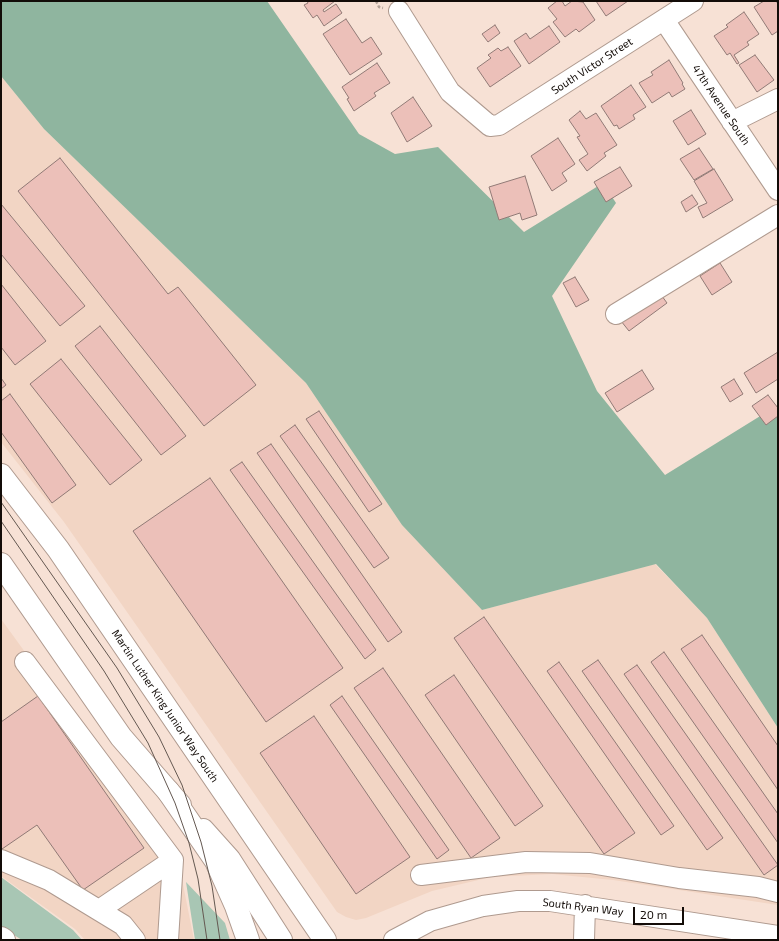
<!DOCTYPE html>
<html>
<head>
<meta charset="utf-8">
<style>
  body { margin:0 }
  #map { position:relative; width:779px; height:941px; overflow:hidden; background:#f7e1d5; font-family:"Exo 2",sans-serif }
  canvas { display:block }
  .frame { position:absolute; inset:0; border:2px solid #130c08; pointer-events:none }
  .scale { position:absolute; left:633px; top:907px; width:51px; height:18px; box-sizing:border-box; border:2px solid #130c08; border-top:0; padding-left:5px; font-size:12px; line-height:14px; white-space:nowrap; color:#130c08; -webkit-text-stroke:3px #fff; paint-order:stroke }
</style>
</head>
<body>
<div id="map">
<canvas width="779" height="941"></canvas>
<div class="frame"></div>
<div class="scale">20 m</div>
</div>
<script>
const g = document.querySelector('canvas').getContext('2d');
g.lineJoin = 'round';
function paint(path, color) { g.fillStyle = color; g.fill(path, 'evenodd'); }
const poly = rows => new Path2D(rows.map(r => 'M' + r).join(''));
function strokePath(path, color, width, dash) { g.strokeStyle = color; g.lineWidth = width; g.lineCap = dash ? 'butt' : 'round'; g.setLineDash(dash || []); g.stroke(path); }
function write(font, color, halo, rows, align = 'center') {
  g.font = font + ' "Exo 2",sans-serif'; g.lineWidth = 3; g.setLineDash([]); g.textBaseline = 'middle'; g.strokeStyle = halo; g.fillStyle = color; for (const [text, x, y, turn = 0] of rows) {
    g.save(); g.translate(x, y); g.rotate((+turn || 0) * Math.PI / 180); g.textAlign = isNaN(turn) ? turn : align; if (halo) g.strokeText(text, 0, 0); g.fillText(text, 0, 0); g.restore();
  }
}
const built = poly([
  [1,76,44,129,306,383,402,525,482,610,655,564,707,618,778,728,778,905,613,880,552,874,491,877,432,891,366,918,356,920,346,917,337,912,64,522,1,442],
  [1,619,179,864,194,940,85,940,75,929,1,876]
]);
const green = poly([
  [1,877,73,930,82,940,22,940,1,927],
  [186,882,225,923,230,940,195,940]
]);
const forest = poly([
  [1,1,267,1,359,134,395,154,438,147,524,232,603,183,616,203,552,296,597,391,665,475,778,405,778,728,707,618,656,564,482,610,402,525,306,383,44,129,1,76]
]);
const building = poly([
  [307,1,335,1,323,10,324,12,336,4,342,13,324,26,317,15,313,18,304,5,308,3,307,1],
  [557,1,562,1,565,6,572,1,583,2,595,20,579,32,576,29,565,37,553,22,557,19,548,8,557,1],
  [596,1,628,1,606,16,596,1],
  [764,1,776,1,778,4,778,31,772,35,754,7,764,1],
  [744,12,759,34,747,42,749,45,734,55,739,63,737,64,730,53,727,55,714,36,728,27,726,25,744,12],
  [346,19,362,43,371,37,382,54,350,75,323,34,346,19],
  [495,25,500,33,488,42,482,34,495,25],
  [549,26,560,42,529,64,514,41,526,33,530,39,549,26],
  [508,47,521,66,490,87,477,68,491,58,488,55,498,48,501,51,508,47],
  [755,55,774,80,757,92,739,65,755,55],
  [669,60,683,83,682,84,685,89,672,97,669,92,652,103,639,83,653,75,651,72,669,60],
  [377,63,390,83,374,93,376,96,354,111,347,99,349,98,342,87,377,63],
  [631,85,646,107,633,115,635,119,619,129,617,125,614,126,601,106,631,85],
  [413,97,432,126,407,142,391,113,413,97],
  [691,110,706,134,688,145,673,121,691,110],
  [580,111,586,119,596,113,617,145,604,153,606,156,587,171,579,160,588,154,577,137,580,136,569,120,580,111],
  [558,138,575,164,562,173,567,181,552,191,531,156,558,138],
  [699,148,713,169,694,180,680,159,699,148],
  [60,158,168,294,178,287,256,385,204,426,18,191,60,158],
  [620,167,632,186,606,202,594,182,620,167],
  [714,169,733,200,703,218,698,207,707,203,694,181,714,169],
  [525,176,537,215,522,220,520,213,499,220,489,187,525,176],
  [692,195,698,204,686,212,681,202,692,195],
  [1,204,85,306,60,326,1,254,1,204],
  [720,263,732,282,712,295,700,276,720,263],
  [575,277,589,300,576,307,563,283,575,277],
  [1,284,46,341,15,365,1,347,1,284],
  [659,292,667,303,629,331,621,321,659,292],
  [100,326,186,436,161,455,75,346,100,326],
  [778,352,778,379,756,393,744,373,778,352],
  [61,359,142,460,110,485,30,384,61,359],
  [642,370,654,389,617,412,605,393,642,370],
  [1,378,6,385,1,389,1,378],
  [734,379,743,394,730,402,721,387,734,379],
  [10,394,76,485,52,503,1,432,1,401,10,394],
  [768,395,778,408,778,416,766,425,752,406,768,395],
  [319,411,382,504,369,512,306,419,319,411],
  [295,425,389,558,374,568,280,436,295,425],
  [271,444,402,632,388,642,257,453,271,444],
  [242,462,376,650,365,659,230,470,242,462],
  [210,478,343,668,266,722,133,531,210,478],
  [484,617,635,833,604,854,454,638,484,617],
  [702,635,778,746,778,790,681,649,702,635],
  [664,652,778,814,778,843,651,662,664,652],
  [598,660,723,838,707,850,582,671,598,660],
  [559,662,674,826,661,835,547,671,559,662],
  [637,665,778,865,764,875,624,674,637,665],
  [383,668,500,838,471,858,354,688,383,668],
  [454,675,543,806,515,826,425,695,454,675],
  [38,696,144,848,83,890,37,825,2,849,1,847,1,722,38,696],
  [342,696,449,850,437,859,330,705,342,696],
  [314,716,410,857,356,894,260,753,314,716]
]);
const path = poly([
  [376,1,379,7,383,8]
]);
const minor = poly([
  [399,11,450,92,490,126,499,125,693,1],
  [664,20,778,190],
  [732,122,778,99],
  [616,314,778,215],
  [25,662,173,860],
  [1,860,49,880,123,925,135,940],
  [421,875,526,862,590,863,679,878,758,887,778,892],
  [99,910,173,860,168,940],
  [394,940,430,921,483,906,518,901,550,901,778,936],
  [584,940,585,905]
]);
const major = poly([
  [1,475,58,549,325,940],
  [1,564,121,737,180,805],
  [203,830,229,859,281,940]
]);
const highway = poly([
  [168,791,216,861,236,906,248,940],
  [1,938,4,940]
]);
const tram = poly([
  [1,502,117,668,159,737,182,785,201,842,212,886,220,940],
  [1,521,104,671,148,743,175,803,189,843,198,879,207,940]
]);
const streetNames = [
  ["South Victor Street",592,66,-33],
  ["47th Avenue South",721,105,56],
  ["Martin Luther King Junior Way South",165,706,56],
  ["South Ryan Way",583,907,7]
];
paint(built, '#f2d5c4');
paint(green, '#a8c6b4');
paint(forest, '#8fb59f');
paint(building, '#ecc0b9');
strokePath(building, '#917a76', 1);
strokePath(minor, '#af9a8f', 22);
strokePath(major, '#af9a8f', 24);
strokePath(highway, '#af9a8f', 24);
strokePath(path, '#b2a197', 2.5, [3, 2]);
strokePath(minor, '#fff', 20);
strokePath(major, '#fff', 22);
strokePath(highway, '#fff', 22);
strokePath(tram, '#645851', 1);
write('11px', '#130c08', '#fff', streetNames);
</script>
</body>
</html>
